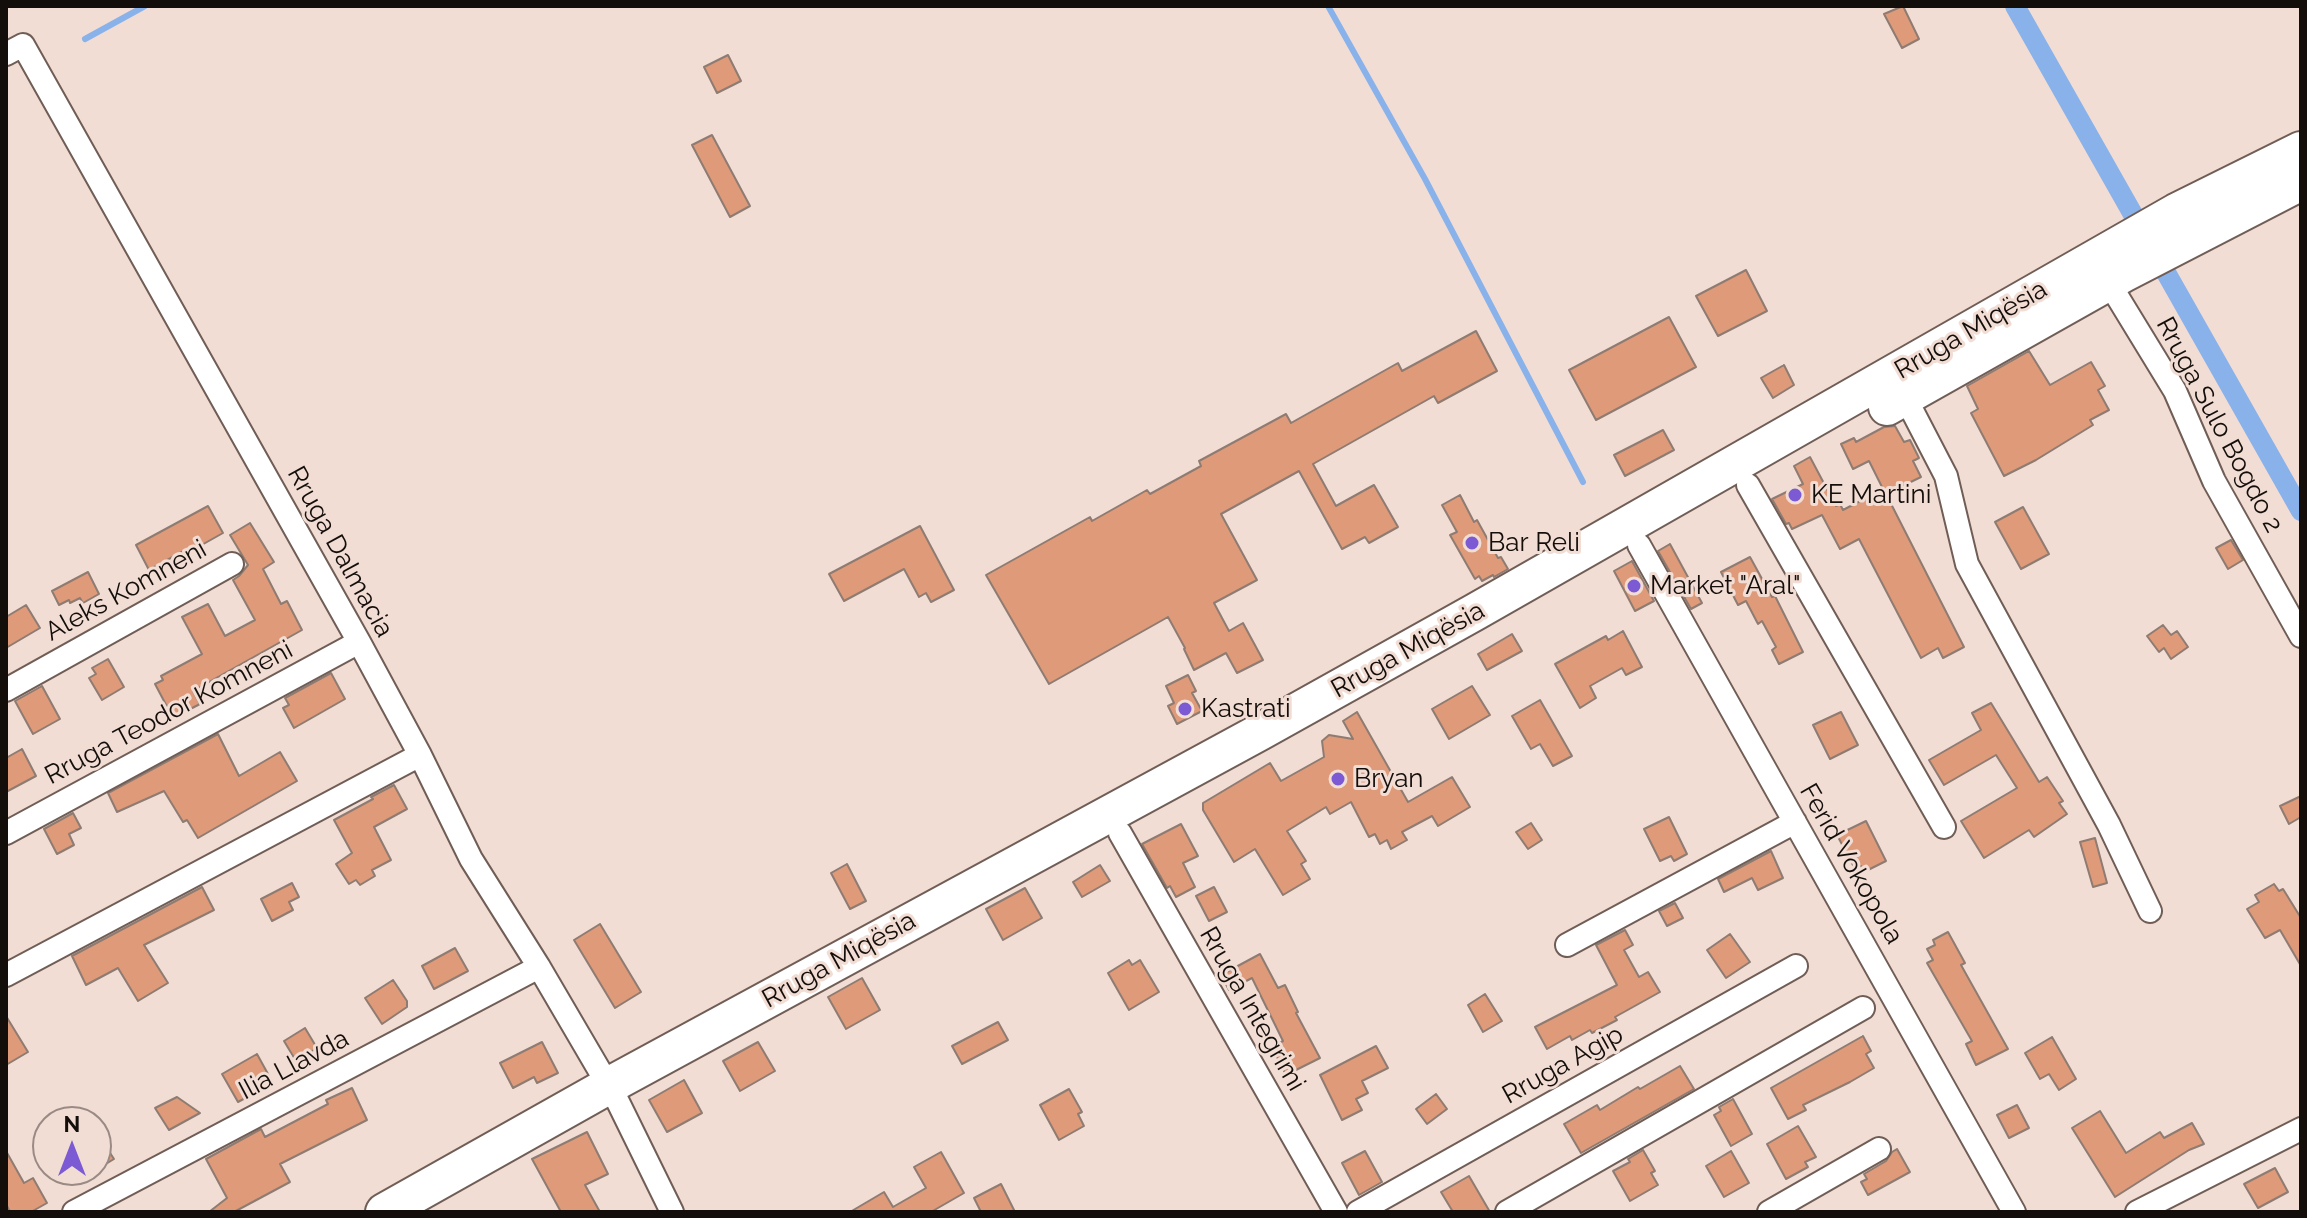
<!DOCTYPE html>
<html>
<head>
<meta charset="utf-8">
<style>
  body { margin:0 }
  #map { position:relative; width:2307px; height:1218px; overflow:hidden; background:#f2ddd4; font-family:Raleway,sans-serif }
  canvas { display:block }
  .frame { position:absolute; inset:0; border:8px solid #140e0b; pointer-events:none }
  .north { position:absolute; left:32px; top:1106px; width:80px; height:80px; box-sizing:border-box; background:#f2ddd4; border:2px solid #998a84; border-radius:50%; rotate:0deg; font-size:22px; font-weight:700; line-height:32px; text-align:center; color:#140e0b }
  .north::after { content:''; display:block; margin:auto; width:28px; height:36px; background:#7b5ad4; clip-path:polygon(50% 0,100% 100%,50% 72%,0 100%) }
</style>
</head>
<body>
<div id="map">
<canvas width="2307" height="1218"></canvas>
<div class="frame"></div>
<div class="north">N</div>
</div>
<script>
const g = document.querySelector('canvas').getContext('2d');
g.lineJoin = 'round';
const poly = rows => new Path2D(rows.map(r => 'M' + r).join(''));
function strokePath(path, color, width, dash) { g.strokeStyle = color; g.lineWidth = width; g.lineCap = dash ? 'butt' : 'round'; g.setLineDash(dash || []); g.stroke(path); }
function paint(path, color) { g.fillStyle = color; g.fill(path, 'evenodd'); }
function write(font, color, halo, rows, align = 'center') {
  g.font = font + ' Raleway,sans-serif'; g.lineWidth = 6; g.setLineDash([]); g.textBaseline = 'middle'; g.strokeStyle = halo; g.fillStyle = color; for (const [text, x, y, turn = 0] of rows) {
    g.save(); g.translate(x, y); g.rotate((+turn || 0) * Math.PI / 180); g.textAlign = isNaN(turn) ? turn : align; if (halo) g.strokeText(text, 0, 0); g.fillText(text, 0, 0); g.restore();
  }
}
const stream = poly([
  [1328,6,1425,179,1583,482],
  [85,39,145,6]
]);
const canal = poly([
  [2015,6,2301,511]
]);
const building = poly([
  [1903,6,1919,39,1902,48,1884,14,1903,6],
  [728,55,741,81,717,93,704,67,728,55],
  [712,135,750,206,730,217,692,145,712,135],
  [1746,270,1767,311,1718,336,1696,296,1746,270],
  [1669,317,1696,367,1596,420,1569,370,1669,317],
  [1476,331,1497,371,1438,403,1434,396,1313,464,1336,506,1374,485,1398,527,1369,543,1365,537,1342,549,1299,471,1221,514,1257,580,1214,603,1229,631,1243,623,1263,660,1237,673,1226,653,1194,670,1184,649,1185,648,1168,617,1049,684,986,575,1090,517,1092,521,1147,490,1150,494,1201,466,1199,461,1286,414,1291,423,1398,363,1402,371,1476,331],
  [2029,351,2050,385,2091,362,2105,386,2098,390,2109,410,2090,420,2093,425,2036,460,2004,476,1971,413,1978,409,1967,386,2029,351],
  [1784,365,1794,385,1773,398,1761,378,1784,365],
  [1895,426,1904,442,1910,440,1919,458,1913,461,1921,477,1886,494,1964,647,1943,658,1938,648,1921,658,1859,539,1840,549,1822,515,1792,529,1789,523,1786,524,1772,499,1803,484,1794,466,1810,457,1836,506,1840,504,1843,510,1883,489,1869,461,1853,469,1841,444,1854,438,1856,442,1884,427,1895,426],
  [1663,430,1674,450,1625,476,1614,455,1663,430],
  [1460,495,1474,522,1477,520,1498,558,1501,557,1508,569,1494,577,1493,575,1482,581,1479,576,1475,579,1450,535,1457,532,1442,505,1460,495],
  [208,506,223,533,191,551,189,548,149,570,136,545,208,506],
  [2023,507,2049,554,2021,569,1995,522,2023,507],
  [250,523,274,562,263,569,281,604,287,601,302,630,193,691,200,704,173,718,155,684,163,680,161,676,202,654,182,617,208,604,225,636,255,620,233,580,239,576,248,565,230,535,250,523],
  [920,526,954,590,931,602,926,593,919,597,904,569,844,601,829,574,920,526],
  [2231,540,2243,560,2228,569,2216,548,2231,540],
  [1670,544,1702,603,1691,609,1658,551,1670,544],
  [1750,557,1772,597,1775,596,1803,652,1779,664,1772,650,1776,647,1762,621,1758,624,1746,601,1738,605,1721,572,1750,557],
  [1632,561,1654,601,1635,611,1614,571,1632,561],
  [88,572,99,594,83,603,80,598,70,603,69,600,59,605,52,591,88,572],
  [26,605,40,628,6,648,6,617,26,605],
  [2163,625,2171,635,2177,631,2188,647,2171,659,2164,648,2159,652,2147,636,2163,625],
  [1623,631,1642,667,1626,675,1622,668,1590,686,1596,698,1580,708,1555,664,1606,636,1608,640,1623,631],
  [1512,634,1522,651,1487,670,1478,654,1512,634],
  [108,659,124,687,102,700,89,678,96,674,92,668,108,659],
  [331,673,345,699,294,728,283,708,289,705,285,698,331,673],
  [1188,675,1196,691,1192,693,1202,711,1177,724,1168,706,1174,703,1166,686,1188,675],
  [42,686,60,719,33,734,15,701,42,686],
  [1472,686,1490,715,1449,739,1432,709,1472,686],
  [1540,700,1572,756,1553,766,1540,744,1531,749,1512,716,1540,700],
  [1991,703,2039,782,2047,777,2063,801,2059,803,2067,814,2034,837,2029,830,1984,858,1961,821,2017,788,1996,755,1944,785,1929,760,1981,730,1972,713,1991,703],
  [1357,712,1408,802,1452,777,1470,807,1438,826,1432,816,1402,832,1407,840,1391,849,1387,840,1380,844,1375,834,1369,837,1351,802,1330,814,1326,807,1287,831,1306,861,1301,864,1310,879,1283,895,1255,849,1234,862,1203,810,1203,803,1270,763,1281,781,1324,757,1322,741,1329,735,1353,739,1343,721,1357,712],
  [1841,712,1858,745,1830,759,1813,725,1841,712],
  [218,734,239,776,280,752,297,781,198,838,187,820,183,822,164,791,117,812,108,793,218,734],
  [22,749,36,776,6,792,6,758,22,749],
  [394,785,407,809,374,827,391,860,372,870,375,876,360,885,356,880,349,884,336,864,352,853,334,820,373,799,371,797,394,785],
  [2301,796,2301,817,2289,824,2280,806,2301,796],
  [73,813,81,828,69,834,74,845,57,854,44,829,73,813],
  [1669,817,1687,854,1674,861,1671,856,1660,861,1644,829,1669,817],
  [1866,821,1886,861,1864,872,1861,866,1855,869,1837,835,1866,821],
  [1531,823,1542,840,1528,849,1516,832,1531,823],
  [1181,824,1198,856,1183,863,1195,887,1176,897,1170,886,1167,888,1142,844,1181,824],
  [2095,838,2107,883,2093,887,2080,842,2095,838],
  [1771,851,1783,878,1758,890,1752,878,1724,892,1718,879,1771,851],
  [847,864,866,901,850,909,831,873,847,864],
  [1100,865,1110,881,1082,897,1073,882,1100,865],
  [292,883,299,897,289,902,293,910,272,921,261,899,292,883],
  [2274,884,2279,891,2283,889,2301,918,2301,966,2280,930,2265,938,2247,909,2259,902,2255,895,2274,884],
  [202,887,214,910,144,945,168,983,138,1001,118,968,86,985,72,956,202,887],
  [1214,887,1227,912,1209,921,1196,896,1214,887],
  [1025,888,1042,918,1003,940,986,909,1025,888],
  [1675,903,1683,918,1667,926,1659,911,1675,903],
  [600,924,641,992,615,1008,574,940,600,924],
  [1625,930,1633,945,1624,950,1639,977,1648,972,1660,992,1615,1017,1617,1020,1592,1033,1590,1030,1572,1040,1570,1036,1547,1049,1535,1027,1617,985,1596,945,1625,930],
  [1948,932,1965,963,1961,965,2008,1049,1976,1065,1966,1044,1972,1041,1927,963,1933,960,1927,949,1935,945,1933,940,1948,932],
  [1730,934,1750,962,1726,978,1707,950,1730,934],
  [455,948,468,971,434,989,422,966,455,948],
  [1260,954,1278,988,1285,985,1298,1012,1296,1013,1320,1058,1286,1075,1272,1047,1283,1041,1252,978,1229,990,1221,975,1260,954],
  [1129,960,1132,965,1140,960,1159,992,1129,1010,1108,973,1129,960],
  [862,978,880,1010,846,1029,828,997,862,978],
  [393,980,407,1001,407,1007,382,1024,365,998,393,980],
  [1485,994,1502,1021,1483,1032,1468,1005,1485,994],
  [6,1016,28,1052,6,1065,6,1016],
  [998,1022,1008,1040,962,1064,952,1046,998,1022],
  [305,1028,317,1048,296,1061,284,1041,305,1028],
  [1863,1036,1871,1051,1866,1054,1874,1068,1850,1082,1803,1105,1806,1110,1788,1119,1771,1088,1863,1036],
  [2052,1037,2076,1079,2059,1090,2049,1074,2040,1079,2025,1053,2052,1037],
  [542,1042,558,1073,537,1083,534,1077,513,1088,500,1063,542,1042],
  [758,1042,775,1071,740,1091,723,1061,758,1042],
  [1376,1046,1388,1068,1362,1081,1368,1093,1356,1099,1362,1110,1342,1120,1320,1075,1376,1046],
  [257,1054,273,1083,238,1102,222,1074,257,1054],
  [1680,1066,1694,1089,1581,1153,1564,1124,1597,1105,1600,1110,1638,1087,1640,1089,1680,1066],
  [684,1080,702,1113,667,1132,649,1100,684,1080],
  [352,1088,367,1120,280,1164,290,1182,234,1212,209,1212,227,1198,206,1159,261,1129,265,1137,328,1104,326,1100,352,1088],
  [1069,1089,1082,1112,1078,1114,1084,1126,1059,1140,1040,1105,1069,1089],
  [1436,1094,1447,1109,1427,1124,1416,1109,1436,1094],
  [177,1097,200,1113,169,1130,155,1108,177,1097],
  [1733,1099,1752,1134,1731,1146,1714,1115,1721,1111,1719,1107,1733,1099],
  [2017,1105,2029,1128,2009,1138,1997,1115,2017,1105],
  [2100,1111,2126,1153,2160,1132,2164,1138,2192,1123,2204,1144,2189,1150,2115,1197,2072,1128,2100,1111],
  [1798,1126,1816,1157,1805,1162,1808,1167,1786,1179,1767,1144,1798,1126],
  [96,1131,114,1159,96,1170,96,1131],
  [587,1132,608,1174,585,1185,600,1212,561,1212,532,1159,587,1132],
  [1897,1149,1910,1172,1868,1195,1861,1182,1867,1179,1864,1174,1886,1161,1892,1152,1897,1149],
  [1643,1150,1655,1171,1651,1173,1658,1185,1630,1201,1613,1171,1630,1162,1628,1159,1643,1150],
  [6,1151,24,1183,33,1178,47,1203,31,1212,10,1212,6,1204,6,1151],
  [1365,1151,1382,1182,1359,1195,1342,1163,1365,1151],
  [1731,1151,1749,1183,1724,1197,1706,1166,1731,1151],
  [941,1152,964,1193,931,1212,850,1212,884,1192,893,1207,926,1188,914,1167,941,1152],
  [2275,1168,2288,1192,2258,1208,2244,1184,2275,1168],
  [1469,1176,1490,1212,1453,1212,1441,1192,1469,1176],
  [1001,1184,1015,1212,981,1212,974,1198,1001,1184]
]);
const minor = poly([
  [6,54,23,45,359,642,420,755,471,859,539,967,618,1102,672,1212],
  [2109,283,2175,391,2214,481,2301,636],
  [1905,397,1946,476,1967,564,2109,825,2150,911],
  [1748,485,1944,827],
  [1639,545,2014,1212],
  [6,690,232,564],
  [6,833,359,642],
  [1120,833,1336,1212],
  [1567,945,1795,822],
  [6,975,420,755],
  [74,1212,539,967],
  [1358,1212,1796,966],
  [1507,1212,1863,1008],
  [1769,1212,1879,1149],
  [2137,1212,2301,1129]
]);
const primary = poly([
  [1887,407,2123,274,2301,182],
  [384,1212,608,1086,1260,732,1475,612,2176,212,2301,150]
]);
const markers = [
  [1795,495,8,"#7b5ad4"],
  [1472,543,8,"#7b5ad4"],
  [1634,586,8,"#7b5ad4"],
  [1185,709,8,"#7b5ad4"],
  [1338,779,8,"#7b5ad4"]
];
const streetNames = [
  ["Rruga Miqësia",1971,330,-30],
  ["Rruga Sulo Bogdo 2",2219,425,62],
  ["Rruga Dalmacia",340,552,61],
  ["Aleks Komneni",126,591,-29],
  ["Rruga Miqësia",1408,650,-29],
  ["Rruga Teodor Komneni",169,713,-28],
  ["Ferid Vokopola",1851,864,60],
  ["Rruga Miqësia",839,960,-29],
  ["Rruga Integrimi",1252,1009,60],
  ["Ilia Llavda",294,1065,-28],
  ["Rruga Agip",1563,1065,-29]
];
const poiNames = [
  ["KE Martini",1811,495],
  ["Bar Reli",1488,543],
  ["Market \"Aral\"",1650,586],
  ["Kastrati",1201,709],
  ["Bryan",1354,779]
];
strokePath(stream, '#89b2eb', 6);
strokePath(canal, '#89b2eb', 20);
paint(building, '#de9a79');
strokePath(building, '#8e7b72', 2);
strokePath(minor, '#705e56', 26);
strokePath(primary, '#705e56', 40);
strokePath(minor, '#fff', 22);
strokePath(primary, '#fff', 36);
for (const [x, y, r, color] of markers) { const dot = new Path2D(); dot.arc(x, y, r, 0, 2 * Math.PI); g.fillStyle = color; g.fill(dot); strokePath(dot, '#f2ddd4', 3); }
write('26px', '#140e0b', '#f2ddd4', streetNames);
write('26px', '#140e0b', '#f2ddd4', poiNames, 'left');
</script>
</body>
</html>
